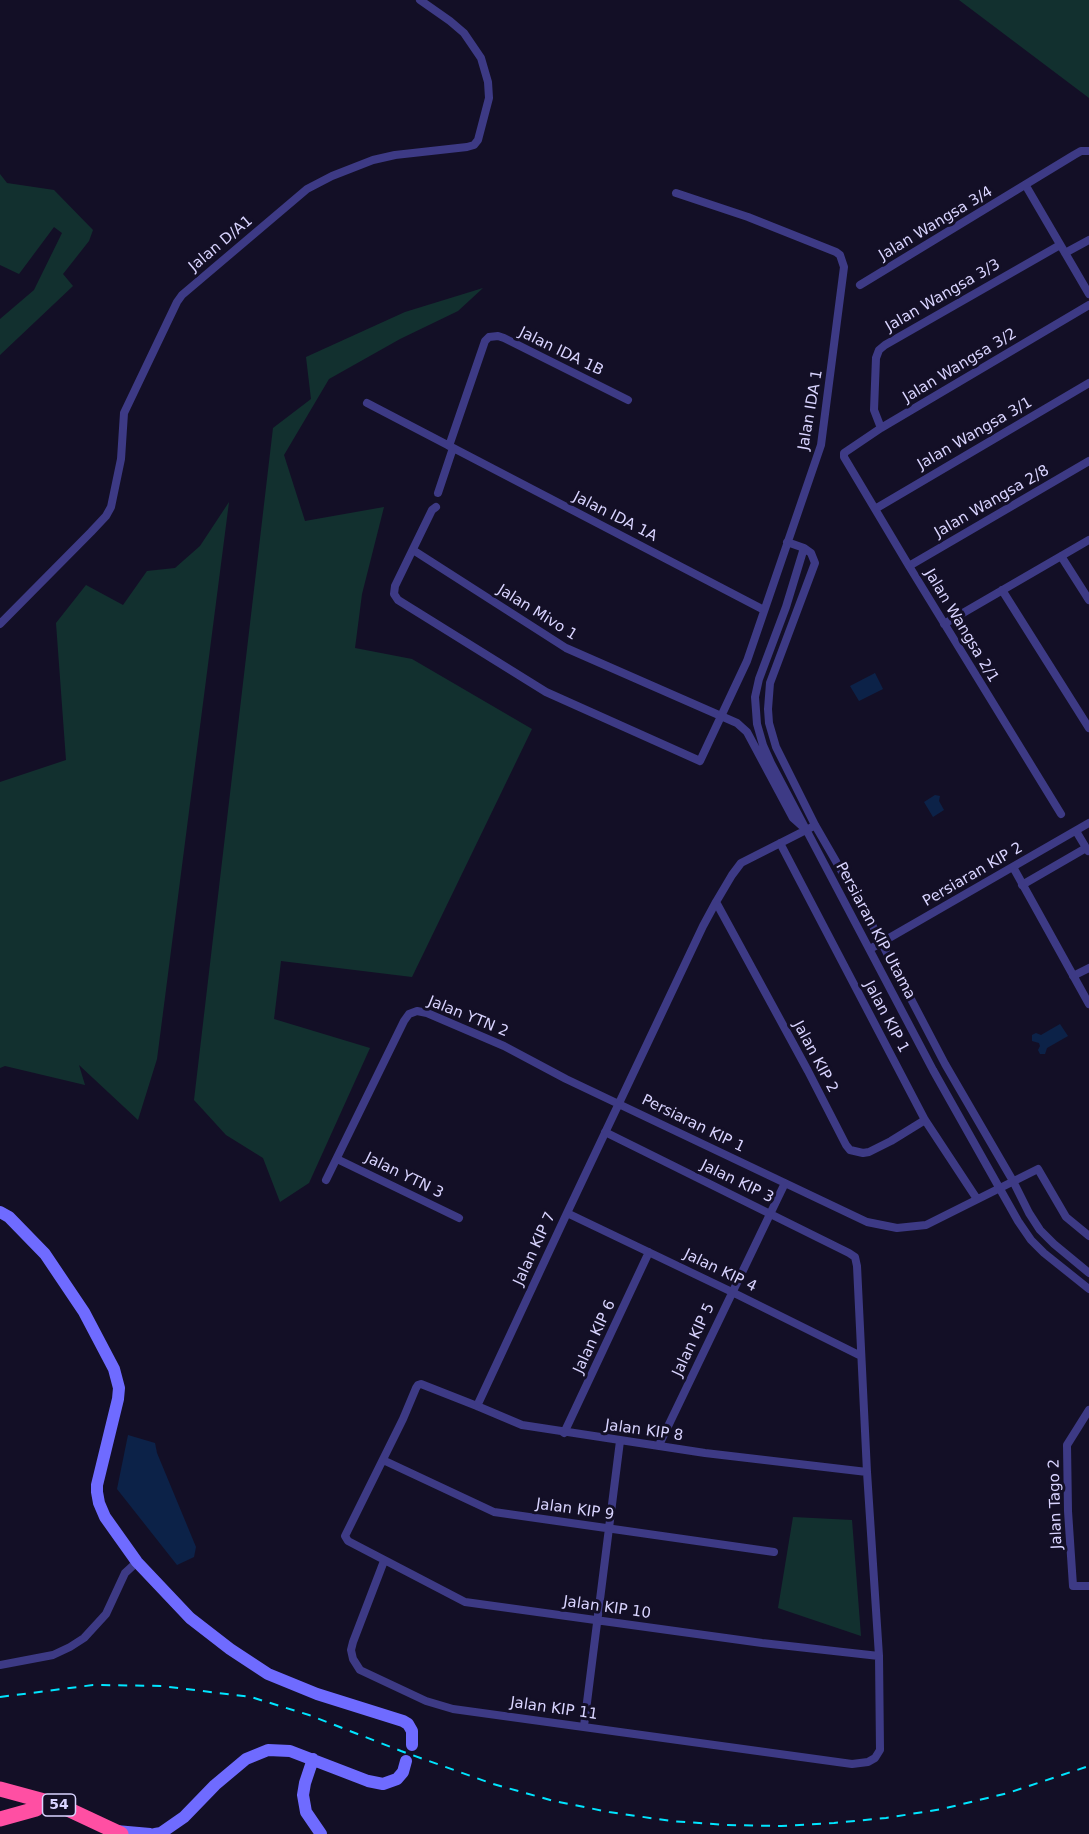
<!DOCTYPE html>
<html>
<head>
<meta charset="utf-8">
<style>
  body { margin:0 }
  canvas { display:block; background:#130f26 }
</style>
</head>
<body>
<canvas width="1089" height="1834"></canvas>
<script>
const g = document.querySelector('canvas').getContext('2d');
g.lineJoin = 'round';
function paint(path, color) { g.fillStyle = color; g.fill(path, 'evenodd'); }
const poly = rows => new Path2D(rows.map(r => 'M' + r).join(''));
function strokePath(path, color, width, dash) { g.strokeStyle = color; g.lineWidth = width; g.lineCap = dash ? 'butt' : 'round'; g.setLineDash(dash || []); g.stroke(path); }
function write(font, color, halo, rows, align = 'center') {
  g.font = font + ' "DejaVu Sans",sans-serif'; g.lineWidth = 6; g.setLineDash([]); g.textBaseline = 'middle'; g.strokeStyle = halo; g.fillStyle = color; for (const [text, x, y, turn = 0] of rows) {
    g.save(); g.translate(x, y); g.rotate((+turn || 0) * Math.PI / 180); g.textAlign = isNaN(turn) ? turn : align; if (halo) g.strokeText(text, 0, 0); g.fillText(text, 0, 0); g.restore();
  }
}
const green = poly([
  [959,0,1089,0,1089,98],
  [0,174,7,183,54,190,93,230,89,241,63,274,73,286,0,355,0,319,34,290,62,233,54,227,19,274,0,265],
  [483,288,458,311,400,339,329,379,284,455,305,521,384,507,362,594,355,648,412,659,532,729,412,977,281,961,274,1019,370,1048,309,1183,280,1202,263,1158,226,1135,194,1100,273,428,311,399,306,357,405,312],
  [229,502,157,1059,138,1120,79,1065,85,1085,5,1066,0,1068,0,782,66,760,56,623,86,585,123,605,147,571,175,568,200,546],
  [793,1517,852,1520,861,1636,778,1608]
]);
const water = poly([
  [875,673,883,689,859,701,850,686],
  [935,795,940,796,939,801,944,810,933,817,924,802],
  [1060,1024,1068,1036,1047,1048,1045,1054,1040,1054,1038,1050,1040,1046,1039,1043,1032,1041,1032,1035,1036,1033,1041,1035],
  [128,1435,155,1443,157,1453,196,1547,194,1557,177,1565,117,1489]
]);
const street = poly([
  [1026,186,1089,294],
  [1065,253,1089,240],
  [860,285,1074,155,1081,151,1089,151],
  [367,403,764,610],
  [881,428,874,410,876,358,879,350,885,345,1060,245],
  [449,446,485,341,489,337,498,336,504,338,628,400],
  [438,493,453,448],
  [436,507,432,510,395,586,394,594,398,600,546,692,700,761,747,661,821,445,844,267,840,255,836,252,748,217,676,193],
  [875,509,1089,383],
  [787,542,804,548,811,553,815,563,770,683,768,709,769,723,776,747,815,825,868,917,945,1064,1013,1181,1029,1213,1040,1230,1054,1244,1089,1273],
  [804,548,786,607,759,679,755,697,757,724,763,745,771,763,933,1070,1018,1221,1031,1240,1044,1253,1089,1289],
  [413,550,566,648,737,723,747,732,793,818,802,826],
  [1061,556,1089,600],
  [909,566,1089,461],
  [1002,590,1089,728],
  [0,624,91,532,106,516,111,507,121,459,124,413,177,302,182,295,307,189,332,176,373,160,395,155,467,147,474,145,478,140,489,98,488,82,481,58,464,33,450,21,420,0],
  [944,624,1089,540],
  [1061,814,909,566,844,457,844,453,881,428,1089,305],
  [1076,831,1088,851],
  [780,843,925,1120,977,1199],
  [1013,867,1089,1004],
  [1022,885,1086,848],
  [716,902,808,1071,846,1145,850,1150,863,1153,869,1152,891,1141,925,1120],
  [870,949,1089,823],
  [1073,976,1089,968],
  [337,1159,459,1218],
  [326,1180,404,1021,409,1014,417,1011,427,1013,504,1046,566,1079,867,1222,897,1228,926,1225,1038,1169,1066,1217,1089,1236],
  [567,1213,732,1292,861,1356],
  [477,1406,567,1213,703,926,716,902,732,875,741,863,812,827],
  [1089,1410,1067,1445,1068,1511,1073,1586,1089,1586],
  [564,1433,649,1252],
  [659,1445,785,1183],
  [383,1460,494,1512,774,1552],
  [867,1472,705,1453,522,1425,477,1406,421,1384,418,1385,416,1388,403,1419,345,1536,348,1541,465,1602,762,1643,879,1656],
  [384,1561,353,1642,351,1650,353,1659,360,1670,426,1701,453,1709,852,1764,868,1762,875,1758,880,1750,879,1656,867,1472,857,1266,855,1257,849,1253,605,1132],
  [0,1665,53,1655,70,1647,84,1638,106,1614,125,1573,137,1562],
  [584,1726,620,1441]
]);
const secondary = poly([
  [0,1212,9,1217,45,1254,84,1312,114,1369,119,1388,118,1399,97,1485,97,1492,99,1503,105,1517,137,1562,190,1618,230,1649,268,1674,317,1694,403,1721,408,1724,412,1731,412,1745],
  [313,1759,305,1783,303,1795,306,1812,321,1834],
  [116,1831,150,1834],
  [155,1834,161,1833,184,1817,215,1785,246,1759,268,1750,290,1751,368,1781,383,1784,397,1779,403,1772,406,1761]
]);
const highway = poly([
  [0,1789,59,1805,121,1834],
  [0,1819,36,1809]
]);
const rail = poly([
  [0,1697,93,1685,162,1686,251,1697,309,1715,401,1751,493,1784,554,1801,609,1812,671,1821,726,1825,781,1826,834,1823,886,1818,942,1809,1008,1793,1089,1766]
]);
const shields = [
  [59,1805,33]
];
const shieldNames = [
  ["54",59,1805]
];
const streetNames = [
  ["Jalan Wangsa 3/4",936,224,-31],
  ["Jalan D/A1",221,244,-40],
  ["Jalan Wangsa 3/3",943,296,-30],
  ["Jalan IDA 1B",561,352,26],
  ["Jalan Wangsa 3/2",960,366,-31],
  ["Jalan IDA 1",811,410,-80],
  ["Jalan Wangsa 3/1",975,434,-30],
  ["Jalan Wangsa 2/8",992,502,-30],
  ["Jalan IDA 1A",615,517,27],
  ["Jalan Mivo 1",537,613,32],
  ["Jalan Wangsa 2/1",961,626,59],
  ["Persiaran KIP 2",973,875,-30],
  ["Persiaran KIP Utama",875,931,62],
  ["Jalan YTN 2",468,1017,22],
  ["Jalan KIP 1",886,1017,62],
  ["Jalan KIP 2",815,1057,62],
  ["Persiaran KIP 1",693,1124,26],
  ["Jalan YTN 3",404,1176,26],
  ["Jalan KIP 3",737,1182,26],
  ["Jalan KIP 7",535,1249,-65],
  ["Jalan KIP 4",720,1271,26],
  ["Jalan KIP 6",595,1337,-65],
  ["Jalan KIP 5",694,1340,-65],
  ["Jalan KIP 8",644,1431,8],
  ["Jalan Tago 2",1056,1504,-92],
  ["Jalan KIP 9",575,1510,8],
  ["Jalan KIP 10",607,1608,8],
  ["Jalan KIP 11",554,1709,8]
];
paint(green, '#12302f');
paint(water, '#0c2248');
strokePath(street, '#3d3a85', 8);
strokePath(secondary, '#6f6bff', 12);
strokePath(highway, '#ff4fa3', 15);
strokePath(rail, '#00e5ff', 2, [9, 8]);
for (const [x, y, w] of shields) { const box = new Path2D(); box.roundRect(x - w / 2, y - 11, w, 22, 4.5); g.fillStyle = '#130f26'; g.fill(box); strokePath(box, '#d9d4ff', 1.5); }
write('bold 14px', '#d9d4ff', null, shieldNames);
write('15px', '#d9d4ff', '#130f26', streetNames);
</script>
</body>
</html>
